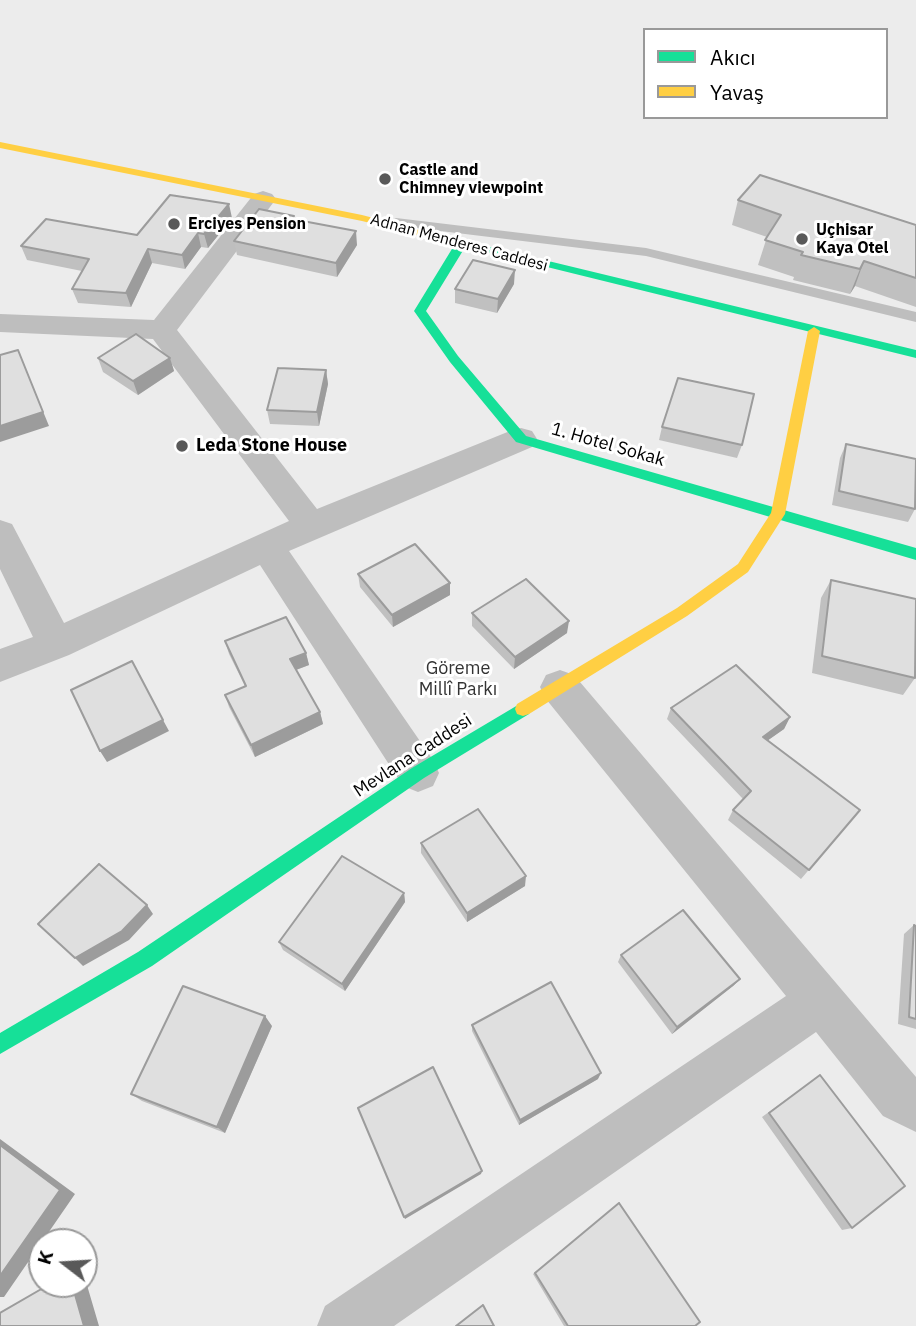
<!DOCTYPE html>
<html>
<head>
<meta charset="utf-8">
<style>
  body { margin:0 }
  #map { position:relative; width:916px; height:1326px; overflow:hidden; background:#fff; font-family:"IBM Plex Sans",sans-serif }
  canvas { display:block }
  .legend { position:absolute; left:643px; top:28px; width:245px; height:91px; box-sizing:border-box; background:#fff; border:2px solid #999; margin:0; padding:9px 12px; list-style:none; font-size:21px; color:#000 }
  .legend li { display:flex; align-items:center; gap:14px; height:35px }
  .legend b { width:35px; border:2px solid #999 }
  .north { position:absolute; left:28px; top:1228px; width:70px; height:70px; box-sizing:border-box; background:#fff; border:2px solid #999; border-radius:50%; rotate:287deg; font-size:19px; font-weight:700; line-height:28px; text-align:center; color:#000 }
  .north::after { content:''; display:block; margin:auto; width:24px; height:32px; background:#595959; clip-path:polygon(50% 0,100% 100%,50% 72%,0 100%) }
</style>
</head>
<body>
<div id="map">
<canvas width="916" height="1326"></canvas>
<ul class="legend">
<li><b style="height:9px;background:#16e098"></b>Akıcı</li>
<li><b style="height:9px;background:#ffcf43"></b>Yavaş</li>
</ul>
<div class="north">K</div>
</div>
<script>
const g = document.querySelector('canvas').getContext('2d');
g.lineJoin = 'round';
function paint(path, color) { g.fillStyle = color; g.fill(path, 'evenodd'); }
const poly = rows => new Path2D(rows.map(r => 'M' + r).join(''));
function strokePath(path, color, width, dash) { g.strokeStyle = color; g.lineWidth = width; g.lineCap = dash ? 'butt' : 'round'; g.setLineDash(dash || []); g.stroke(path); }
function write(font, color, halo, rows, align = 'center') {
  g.font = font + ' "IBM Plex Sans",sans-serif'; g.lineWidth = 6; g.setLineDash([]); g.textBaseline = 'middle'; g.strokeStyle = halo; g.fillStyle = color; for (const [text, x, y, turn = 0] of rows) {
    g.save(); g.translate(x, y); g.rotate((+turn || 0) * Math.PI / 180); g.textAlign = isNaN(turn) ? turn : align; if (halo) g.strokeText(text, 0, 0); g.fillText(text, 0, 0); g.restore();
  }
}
const green = poly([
  [0,0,916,0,916,1326,0,1326],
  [645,30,886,30,886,117,645,117],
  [42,1242,84,1242,84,1284,42,1284]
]);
const lane = poly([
  [396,218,646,248,916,312,916,322,646,256,391,225,389,222,391,219,396,218]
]);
const street = poly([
  [263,191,272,194,276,199,177,330,317,509,510,431,521,428,532,431,537,439,532,447,289,551,433,760,439,773,433,786,418,792,403,786,260,565,69,655,0,682,0,649,33,637,0,569,0,520,12,524,64,623,289,521,153,339,0,332,0,314,154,320,254,194,263,191],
  [560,670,574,675,916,1077,916,1132,883,1116,816,1032,394,1326,317,1326,325,1306,786,996,546,699,540,687,546,675,560,670]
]);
const fast = poly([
  [461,241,467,244,426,311,458,356,526,436,916,548,916,560,516,442,450,362,414,311,455,244,461,241],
  [478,244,916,350,916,358,474,249,474,245,478,244],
  [523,702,529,704,531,709,529,714,424,778,152,966,0,1054,0,1033,138,952,412,768,523,702]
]);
const slow = poly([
  [0,142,362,215,484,247,478,250,362,221,0,148,0,142],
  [814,327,820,331,785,514,748,572,687,616,529,714,523,716,517,714,515,709,517,704,677,608,738,564,771,513,808,331,814,327]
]);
const wall = poly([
  [738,200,916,225,916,307,855,286,850,294,793,280,794,277,758,265,767,237,732,225],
  [232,218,208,248,201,247,185,269,152,263,131,307,78,303,72,289,82,271,27,260,21,246,137,235],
  [294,220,357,245,337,277,237,255,234,241],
  [514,284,497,313,455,303,455,289],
  [98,358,170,358,174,371,138,395,103,372],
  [326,370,328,384,319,426,270,424,267,410],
  [662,427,742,445,737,458,659,440],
  [846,444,915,509,908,522,832,505,840,458],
  [358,574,450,595,393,627,360,587],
  [831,580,915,678,903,695,812,673,821,598],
  [472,613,567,633,514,669,472,626],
  [225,641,306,653,309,665,296,670,320,712,323,724,255,757,229,707,225,695,245,686,229,654],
  [671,708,790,717,784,729,768,740,860,810,801,879,728,820,733,810,743,799,667,719],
  [421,843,525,886,467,922,421,853],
  [404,893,405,902,345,991,283,950,279,942],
  [914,925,916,926,916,1029,898,1024,904,934],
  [621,955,740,979,733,986,672,1034,618,962],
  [472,1025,598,1079,519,1125,472,1031],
  [272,1026,225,1133,142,1101,131,1094],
  [820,1075,852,1228,842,1230,762,1117],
  [619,1203,695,1326,564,1326,533,1274]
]);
const shadedWall = poly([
  [229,204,232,218,208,248,204,234],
  [356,231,357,245,337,277,336,263],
  [198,233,201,247,185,269,182,255],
  [148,249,152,263,131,307,126,293],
  [864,261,855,286,850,294,860,269],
  [515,270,514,284,497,313,498,299],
  [18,350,49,426,0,442,0,426],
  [170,358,174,371,138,395,133,381],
  [326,370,328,384,319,426,317,412],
  [450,583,450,595,393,627,392,615],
  [569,621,567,633,514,669,515,657],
  [306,653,309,665,293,671,290,659],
  [320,712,323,724,255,757,251,745],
  [790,717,784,729,757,748,763,737],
  [163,720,169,731,107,762,100,751],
  [526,876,525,886,467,922,467,913],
  [404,893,405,902,345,991,342,984],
  [147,905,153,914,129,940,83,966,75,958],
  [740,979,733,986,672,1034,677,1027],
  [265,1016,272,1026,225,1133,217,1127],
  [601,1073,598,1079,519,1125,520,1120],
  [0,1139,75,1194,4,1297,0,1297],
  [482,1171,481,1174,405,1219,404,1217],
  [84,1275,99,1326,84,1326,72,1284,84,1284]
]);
const building = poly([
  [760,175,916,225,916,278,864,261,860,269,801,255,803,252,765,240,781,215,738,200,760,175],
  [170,195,229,204,204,234,198,233,182,255,148,249,126,293,72,289,89,259,21,246,46,219,137,235,170,195],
  [259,209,294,216,292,219,356,231,336,263,234,241,259,209],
  [473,260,515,270,498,299,455,289,473,260],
  [136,334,170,358,133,381,98,358,136,334],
  [18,350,43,412,0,426,0,355,18,350],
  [278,368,326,370,317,412,267,410,278,368],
  [678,378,754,394,742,445,662,427,678,378],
  [846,444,916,459,915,509,839,491,846,444],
  [415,544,450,583,392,615,358,574,415,544],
  [526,579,569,621,515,657,472,613,526,579],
  [831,580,916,599,915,678,822,656,831,580],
  [286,617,306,653,290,659,320,712,251,745,225,695,246,686,225,641,286,617],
  [132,661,163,720,100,751,71,690,132,661],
  [736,665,790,717,763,737,860,810,809,870,733,810,751,791,671,708,736,665],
  [478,809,526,876,467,913,421,843,478,809],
  [342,856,404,893,342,984,279,942,342,856],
  [99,864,147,905,122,931,75,958,38,924,99,864],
  [683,910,740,979,677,1027,621,955,683,910],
  [914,925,916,926,916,1019,909,1017,914,925],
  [551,982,601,1073,520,1120,472,1025,551,982],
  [183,986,265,1016,217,1127,131,1094,183,986],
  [433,1067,482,1171,404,1217,358,1108,433,1067],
  [820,1075,905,1186,852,1228,769,1113,820,1075],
  [0,1145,60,1190,0,1276,0,1145],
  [619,1203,700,1322,695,1326,568,1326,535,1273,619,1203],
  [50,1284,72,1284,84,1326,0,1326,0,1313,50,1284],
  [483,1305,494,1326,456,1326,483,1305]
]);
const markers = [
  [385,179,7,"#595959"],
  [174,224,7,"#595959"],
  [802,239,7,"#595959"],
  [182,446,7,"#595959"]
];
const farPoinames = [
  ["Castle and",399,170],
  ["Chimney viewpoint",399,188],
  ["Erciyes Pension",188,224],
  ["Uçhisar",816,230],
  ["Kaya Otel",816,248]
];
const farStreetnames = [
  ["Adnan Menderes Caddesi",459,243,15]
];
const streetNames = [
  ["1. Hotel Sokak",608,445,16],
  ["Mevlana Caddesi",413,756,-33]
];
const poiNames = [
  ["Leda Stone House",196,446]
];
const parkNames = [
  ["Göreme",458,669],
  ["Millî Parkı",458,690]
];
paint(green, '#ececec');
paint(lane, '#bebebe');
paint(street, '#bebebe');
paint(fast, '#16e098');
paint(slow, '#ffcf43');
paint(wall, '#c0c0c0');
paint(shadedWall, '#9c9c9c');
paint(building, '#dfdfdf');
strokePath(building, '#9c9c9c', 2);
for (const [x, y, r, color] of markers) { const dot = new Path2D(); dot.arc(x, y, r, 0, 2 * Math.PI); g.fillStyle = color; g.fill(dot); strokePath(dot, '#fff', 2.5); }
write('bold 16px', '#000', '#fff', farPoinames, 'left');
write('16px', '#000', '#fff', farStreetnames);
write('18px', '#000', '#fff', streetNames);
write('bold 18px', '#000', '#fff', poiNames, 'left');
write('18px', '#333', '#fff', parkNames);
</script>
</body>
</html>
